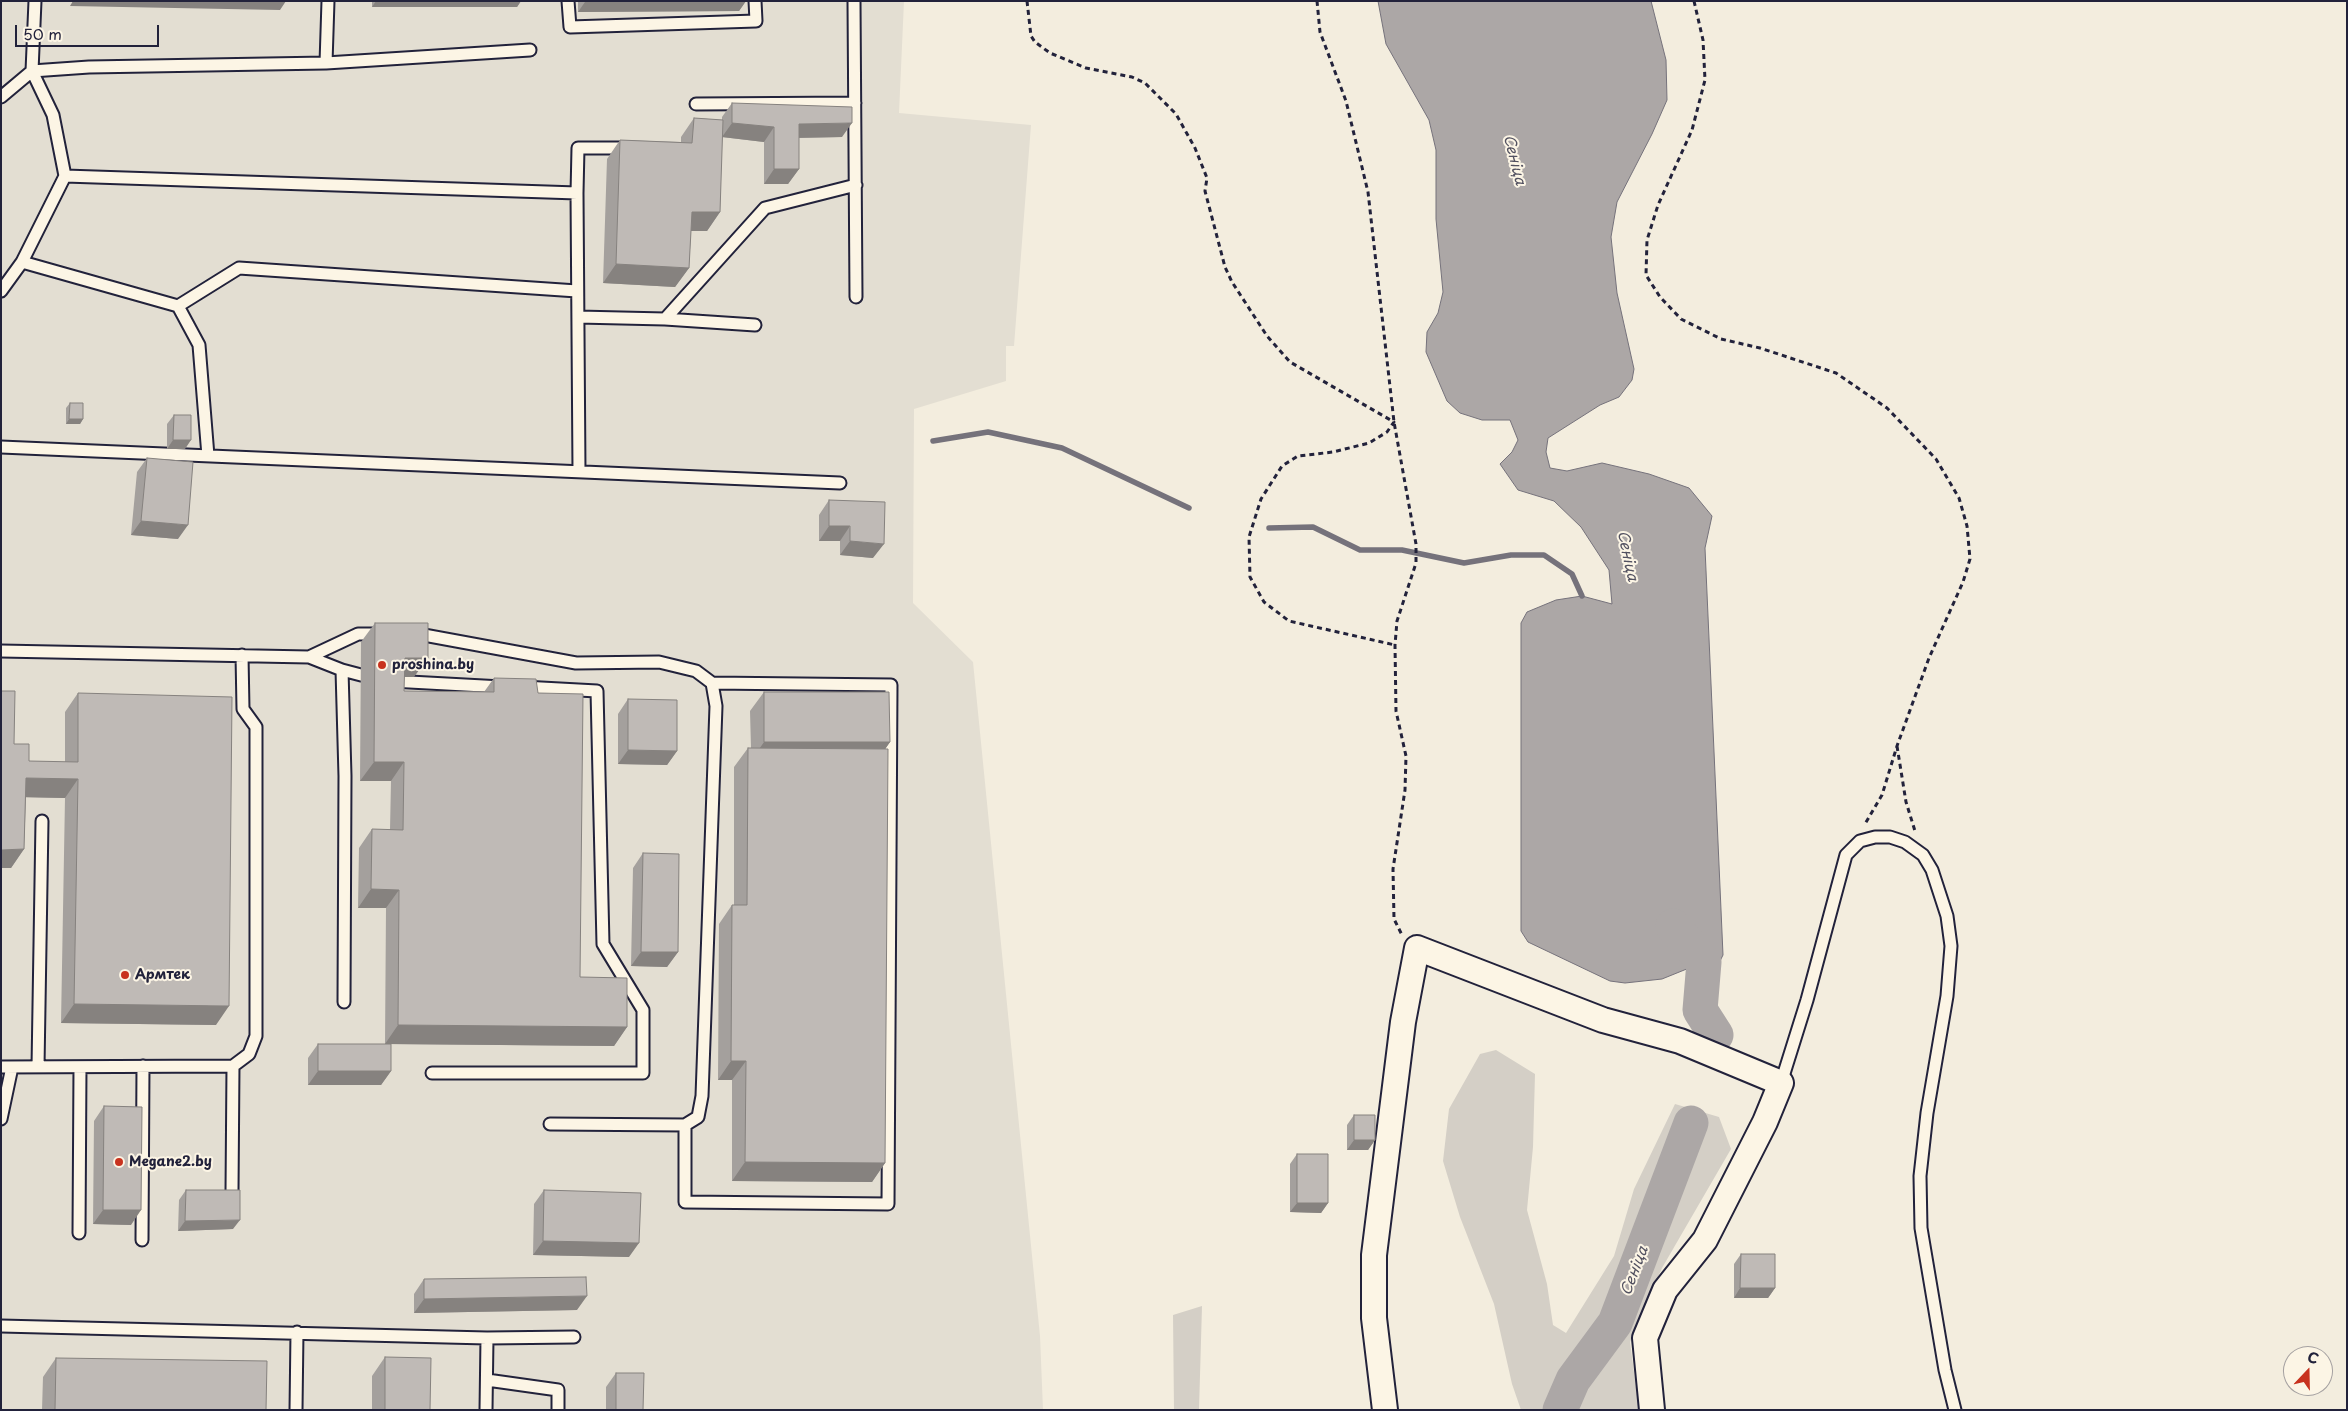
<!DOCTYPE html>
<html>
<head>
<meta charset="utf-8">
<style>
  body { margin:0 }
  #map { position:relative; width:2348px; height:1411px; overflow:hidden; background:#f3edde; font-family:"Playpen Sans",sans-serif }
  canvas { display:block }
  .frame { position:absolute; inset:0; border:2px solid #22223b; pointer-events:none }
  .north { position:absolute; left:2283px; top:1346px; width:50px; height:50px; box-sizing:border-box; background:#fcf5e5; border:1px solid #a5a1a1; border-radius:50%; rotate:21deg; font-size:14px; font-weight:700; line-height:20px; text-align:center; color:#22223b }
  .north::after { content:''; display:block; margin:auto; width:18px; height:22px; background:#c8321e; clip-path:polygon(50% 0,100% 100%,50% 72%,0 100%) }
  .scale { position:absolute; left:15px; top:25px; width:144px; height:22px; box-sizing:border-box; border:2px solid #22223b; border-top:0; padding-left:6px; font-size:15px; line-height:18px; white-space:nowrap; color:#22223b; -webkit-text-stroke:4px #fcf5e5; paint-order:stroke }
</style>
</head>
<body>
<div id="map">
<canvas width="2348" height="1411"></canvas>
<div class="frame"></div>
<div class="north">С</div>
<div class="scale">50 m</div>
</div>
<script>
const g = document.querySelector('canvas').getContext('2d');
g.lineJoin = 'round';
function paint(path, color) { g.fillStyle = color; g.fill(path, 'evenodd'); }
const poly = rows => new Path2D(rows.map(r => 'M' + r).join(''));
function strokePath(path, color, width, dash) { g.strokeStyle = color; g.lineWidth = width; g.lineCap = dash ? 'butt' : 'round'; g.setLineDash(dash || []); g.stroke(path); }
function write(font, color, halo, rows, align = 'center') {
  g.font = font + ' "Playpen Sans",sans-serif'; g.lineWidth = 4; g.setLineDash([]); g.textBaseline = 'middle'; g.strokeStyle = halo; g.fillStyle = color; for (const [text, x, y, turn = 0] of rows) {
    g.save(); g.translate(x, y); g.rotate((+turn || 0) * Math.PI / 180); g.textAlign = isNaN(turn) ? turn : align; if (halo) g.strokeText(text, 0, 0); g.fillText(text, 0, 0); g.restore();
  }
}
const built = poly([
  [1,1,904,1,899,113,1031,125,1014,346,1006,346,1006,381,914,409,913,603,973,662,1040,1336,1043,1410,1,1410]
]);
const green = poly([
  [1496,1050,1535,1074,1533,1147,1527,1210,1547,1284,1553,1325,1566,1333,1614,1256,1634,1189,1675,1104,1719,1117,1731,1149,1662,1268,1630,1342,1639,1410,1521,1410,1512,1384,1494,1304,1460,1217,1443,1161,1449,1109,1480,1054],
  [1202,1306,1199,1410,1174,1410,1173,1315]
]);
const water = poly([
  [1378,1,1651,1,1666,60,1667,100,1652,134,1617,202,1611,237,1617,293,1634,369,1632,380,1619,397,1600,405,1548,438,1546,452,1550,468,1567,471,1602,463,1649,474,1689,488,1712,516,1705,548,1723,955,1720,961,1704,962,1662,979,1625,983,1610,981,1528,942,1521,931,1521,623,1527,612,1556,600,1582,596,1612,604,1609,570,1581,527,1554,501,1518,490,1500,464,1512,452,1518,440,1510,420,1482,420,1460,413,1447,401,1426,352,1427,332,1438,313,1443,292,1436,219,1436,150,1429,120,1386,44,1378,1]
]);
const stream = poly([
  [933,441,988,432,1062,448,1189,508],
  [1269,528,1313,527,1360,550,1402,550,1464,563,1511,555,1544,555,1572,574,1582,596]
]);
const river = poly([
  [1673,926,1704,962,1700,1010,1716,1035],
  [1560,1410,1573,1380,1615,1323,1691,1123]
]);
const path = poly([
  [1027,1,1031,36,1035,42,1050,53,1086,68,1132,77,1145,83,1176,114,1195,148,1207,178,1205,191,1225,267,1232,282,1267,336,1290,362,1394,422,1387,432,1369,443,1333,452,1298,456,1282,466,1261,499,1249,537,1250,577,1264,602,1289,621,1395,645],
  [1317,1,1320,32,1346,101,1368,192,1394,422,1416,544,1416,563,1397,621,1395,645,1396,711,1406,756,1405,790,1393,869,1394,919,1402,935],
  [1694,1,1703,40,1705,80,1692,130,1658,205,1647,240,1646,275,1660,297,1681,319,1721,339,1760,348,1836,373,1887,408,1936,459,1959,498,1967,526,1970,559,1963,582,1929,658,1897,746,1882,795,1865,824],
  [1897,746,1906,802,1915,831]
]);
const lane = poly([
  [35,1,32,71,53,115,65,176,577,193,579,471],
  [568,1,570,27,756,21,755,1],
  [854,1,856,297],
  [326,63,328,1],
  [1,97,32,71,89,67,326,63,530,50],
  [696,104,855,103],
  [65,176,22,262,178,306],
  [577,193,578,148,621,148],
  [1,291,22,262],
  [578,317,665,319,765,208,856,185],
  [665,319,755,325],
  [1,447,840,483],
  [208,456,199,345,178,306,239,268,577,291],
  [413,633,576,663,659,662,696,671,712,683,716,706,702,1096,698,1117,685,1125,550,1124],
  [1,651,309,657,342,670,345,776,344,1002],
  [309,657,358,634,382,634],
  [342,670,361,675],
  [391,681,502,687],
  [1,1067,233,1066,249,1054,256,1036,256,727,243,709,242,655],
  [38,1067,42,821],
  [432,1073,643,1073,643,1010,603,944,597,691,523,687],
  [1781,1083,1807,1000,1846,855,1860,841,1875,837,1890,837,1905,842,1923,855,1932,870,1947,916,1951,946,1947,996,1927,1113,1920,1176,1921,1228,1945,1370,1955,1410],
  [1,1119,12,1067],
  [685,1125,685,1202,888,1204,891,685,712,683],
  [232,1191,233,1066],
  [79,1233,80,1067],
  [142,1240,143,1066],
  [1,1326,487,1338,486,1410],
  [487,1338,574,1337],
  [487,1380,558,1390,558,1410],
  [296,1410,297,1332]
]);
const street = poly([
  [1385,1410,1374,1318,1374,1255,1403,1022,1417,948,1603,1020,1680,1041,1781,1083,1765,1122,1705,1240,1665,1290,1645,1338,1652,1410]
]);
const wall = poly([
  [372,1,521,1,517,7,372,7],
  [578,1,746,1,739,11,578,12],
  [732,103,842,137,799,138,799,169,788,184,764,184,764,142,722,137,720,212,707,231,691,231,689,268,675,287,603,283,607,159,620,140,681,142,681,137,694,118,722,120,722,117],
  [70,403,83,419,80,424,66,424,66,408],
  [174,415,185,449,167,449,167,424],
  [147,458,178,539,131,535,137,472],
  [829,500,873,558,840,555,840,541,819,541,819,515],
  [375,623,414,677,404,677,404,691,484,692,494,678,538,693,580,977,627,1027,614,1046,391,1044,391,1071,381,1085,308,1085,308,1058,318,1044,385,1044,386,908,358,908,359,848,372,829,390,830,391,781,360,781,361,642],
  [764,692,890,742,885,749,885,1163,872,1182,732,1181,732,1080,718,1080,719,924,732,905,734,905,734,767,748,748,751,748,750,711],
  [78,693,216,1025,61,1023,65,798,26,797,24,849,11,868,14,744,29,761,65,762,65,712],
  [628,699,677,751,667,765,618,764,618,714],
  [643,853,678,952,667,967,631,966,633,868],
  [104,1106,131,1225,93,1224,94,1121],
  [1354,1115,1375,1140,1368,1150,1347,1150,1347,1125],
  [1297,1154,1328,1203,1321,1213,1290,1212,1290,1164],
  [186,1190,233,1229,178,1231,179,1200],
  [544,1190,629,1257,533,1255,534,1204],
  [1741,1254,1775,1288,1768,1298,1734,1298,1734,1264],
  [424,1279,577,1310,414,1313,414,1294],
  [385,1357,430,1410,372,1410,372,1376],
  [56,1358,266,1410,42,1410,43,1377],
  [616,1373,643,1410,606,1410,606,1387]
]);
const shadedWall = poly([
  [73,1,286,1,280,10,70,6],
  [376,1,521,1,517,7,372,7],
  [746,1,739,11,578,12,585,2],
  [732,123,774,127,764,142,722,137],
  [852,123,842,137,789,138,799,124],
  [774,169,799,169,788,184,764,184],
  [692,212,720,212,707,231,679,231],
  [616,264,689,268,675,287,603,283],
  [69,419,83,419,80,424,66,424],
  [173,440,191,440,185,449,167,449],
  [141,521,188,525,178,539,131,535],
  [829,526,850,526,840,541,819,541],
  [850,541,884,544,873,558,840,555],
  [405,658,428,658,414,677,391,677],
  [764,742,890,742,877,761,751,761],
  [628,750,677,751,667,765,618,764],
  [374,762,404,762,391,781,360,781],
  [26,778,78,779,65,798,13,797],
  [24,849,11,868,1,868,1,850],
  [371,889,399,890,386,908,358,908],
  [641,952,678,952,667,967,631,966],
  [74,1004,229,1006,216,1025,61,1023],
  [398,1025,627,1027,614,1046,385,1044],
  [731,1061,746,1061,732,1080,718,1080],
  [318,1071,391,1071,381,1085,308,1085],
  [1354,1140,1375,1140,1368,1150,1347,1150],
  [745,1162,885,1163,872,1182,732,1181],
  [1297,1203,1328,1203,1321,1213,1290,1212],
  [103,1210,141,1210,131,1225,93,1224],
  [240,1220,233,1229,178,1231,185,1221],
  [543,1241,639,1243,629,1257,533,1255],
  [1740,1288,1775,1288,1768,1298,1734,1298],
  [587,1296,577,1310,414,1313,424,1299]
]);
const building = poly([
  [585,1,746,1,585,2,585,1],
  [732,103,852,107,852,123,799,124,799,169,774,169,774,127,732,123,732,103],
  [694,118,723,120,720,212,692,212,689,268,616,264,620,140,692,143,694,118],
  [70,403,83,403,83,419,69,419,70,403],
  [174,415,191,415,191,440,173,440,174,415],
  [147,458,193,462,188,525,141,521,147,458],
  [829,500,885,502,884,544,850,541,850,526,829,526,829,500],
  [375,623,428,623,428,658,405,658,404,691,494,692,494,678,536,679,538,693,583,694,580,977,627,978,627,1027,398,1025,399,890,371,889,372,829,403,830,404,762,374,762,375,623],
  [1,691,15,691,14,744,29,744,29,761,78,762,78,693,232,697,229,1006,74,1004,78,779,26,778,24,849,1,850,1,691],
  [764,692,889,692,890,742,764,742,764,692],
  [628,699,677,700,677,751,628,750,628,699],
  [748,748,888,749,885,1163,745,1162,746,1061,731,1061,732,905,747,905,748,748],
  [643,853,679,854,678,952,641,952,643,853],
  [318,1044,391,1044,391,1071,318,1071,318,1044],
  [104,1106,142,1107,141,1210,103,1210,104,1106],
  [1354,1115,1375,1115,1375,1140,1354,1140,1354,1115],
  [1297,1154,1328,1154,1328,1203,1297,1203,1297,1154],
  [186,1190,240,1190,240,1220,185,1221,186,1190],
  [544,1190,641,1193,639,1243,543,1241,544,1190],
  [1741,1254,1775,1254,1775,1288,1740,1288,1741,1254],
  [586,1277,587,1296,424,1299,424,1279,586,1277],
  [385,1357,431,1358,430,1410,385,1410,385,1357],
  [56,1358,267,1361,266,1410,55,1410,56,1358],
  [616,1373,644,1373,643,1410,616,1410,616,1373]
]);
const markers = [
  [382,665,5,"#c8321e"],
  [125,975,5,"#c8321e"],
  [119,1162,5,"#c8321e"]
];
const poiNames = [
  ["proshina.by",392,665],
  ["Армтек",135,975],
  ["Megane2.by",129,1162]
];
const waterNames = [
  ["Сеніца",1514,160,76],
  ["Сеніца",1627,556,78],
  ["Сеніца",1635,1271,-69]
];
paint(built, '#e3ded2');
paint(green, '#d4cfc6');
paint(water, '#aca7a6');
strokePath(water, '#75727b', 1);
strokePath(stream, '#75727b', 5.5);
strokePath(river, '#aca7a6', 35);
strokePath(lane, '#22223b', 15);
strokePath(street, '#22223b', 28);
strokePath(path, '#22223b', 3, [5, 4]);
strokePath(lane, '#fcf5e5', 11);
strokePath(street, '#fcf5e5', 24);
paint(wall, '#a4a09d');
paint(shadedWall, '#86827f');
paint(building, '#bfbab6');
strokePath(building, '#86827f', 1);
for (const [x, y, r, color] of markers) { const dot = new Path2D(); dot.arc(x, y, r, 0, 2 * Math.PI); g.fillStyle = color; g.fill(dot); strokePath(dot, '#fcf5e5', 2); }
write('bold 14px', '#22223b', '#fcf5e5', poiNames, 'left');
write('italic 15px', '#525160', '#fcf5e5', waterNames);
</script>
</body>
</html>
